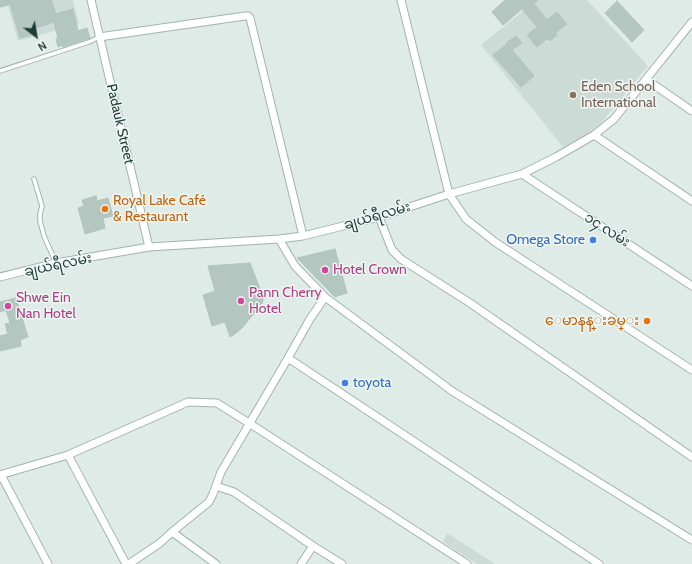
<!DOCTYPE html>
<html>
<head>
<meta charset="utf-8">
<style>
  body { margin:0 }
  #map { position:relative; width:692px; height:564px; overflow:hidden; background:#deebe7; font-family:Cabin,sans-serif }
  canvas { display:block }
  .north { position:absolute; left:16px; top:16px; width:40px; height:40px; -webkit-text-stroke:3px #eef7f4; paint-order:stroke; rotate:149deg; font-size:11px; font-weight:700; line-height:16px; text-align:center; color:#1e3c38 }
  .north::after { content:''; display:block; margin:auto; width:14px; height:18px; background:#1e3c38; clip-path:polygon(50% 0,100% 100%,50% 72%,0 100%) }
</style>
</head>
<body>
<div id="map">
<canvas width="692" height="564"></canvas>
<div class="north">N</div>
</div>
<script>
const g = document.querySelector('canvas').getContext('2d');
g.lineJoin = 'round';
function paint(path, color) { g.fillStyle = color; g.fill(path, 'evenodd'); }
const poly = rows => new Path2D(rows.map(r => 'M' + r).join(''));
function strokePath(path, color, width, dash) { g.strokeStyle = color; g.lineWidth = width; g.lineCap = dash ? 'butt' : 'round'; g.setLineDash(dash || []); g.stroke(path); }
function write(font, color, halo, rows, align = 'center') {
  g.font = font + ' Cabin,"Noto Sans Myanmar",sans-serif'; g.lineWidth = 3; g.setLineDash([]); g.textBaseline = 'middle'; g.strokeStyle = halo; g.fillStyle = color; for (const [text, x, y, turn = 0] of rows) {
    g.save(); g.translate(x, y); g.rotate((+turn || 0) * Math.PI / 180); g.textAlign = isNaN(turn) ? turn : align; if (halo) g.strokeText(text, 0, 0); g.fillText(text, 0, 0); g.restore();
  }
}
const built = poly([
  [0,0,73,0,79,24,18,41,8,6,0,8],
  [539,0,587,0,648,66,601,123,585,136,563,147,481,45,533,3,536,2],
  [447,533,495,564,477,564,443,542]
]);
const building = poly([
  [0,0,51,0,56,14,73,9,78,31,87,28,90,38,63,47,62,45,58,47,56,39,58,39,54,22,29,30,31,35,20,38,10,4,0,7,0,0],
  [505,0,538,0,534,4,547,20,557,12,567,24,555,33,557,35,550,41,548,38,537,47,527,35,537,27,522,9,503,25,492,12,505,0],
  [617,1,644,30,632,42,605,13,617,1],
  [516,36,522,43,512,50,534,76,521,87,493,55,507,44,506,43,516,36],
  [96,196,97,201,108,198,113,216,103,218,105,228,85,234,78,208,84,206,82,200,96,196],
  [335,249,347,293,335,297,297,258,335,249],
  [250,263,264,299,262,301,263,302,243,327,235,334,230,337,225,322,212,326,203,295,215,291,208,266,250,263],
  [16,298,28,337,20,340,21,346,0,351,0,336,8,334,5,324,10,323,6,310,0,312,0,302,16,298]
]);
const lane = poly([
  [0,71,89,42,99,37],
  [34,179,42,206,40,214,40,221,44,236,56,263]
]);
const street = poly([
  [91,0,149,247],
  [401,0,449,194,466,219,495,242,692,370],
  [99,37,245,16,248,16,250,18,303,236],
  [647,80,692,111],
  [594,135,692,201],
  [522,174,692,286],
  [379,217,392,250,401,259,470,303,692,457],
  [0,277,56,263,149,247,279,239,303,236,379,217,449,194,522,174,556,157,594,135,614,119,692,22],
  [325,297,452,391,692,540],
  [288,358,599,564],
  [68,455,126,564],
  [0,475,68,455,188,402,217,403,249,423,467,564],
  [1,475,48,564],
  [216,486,234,492,313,546,342,564],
  [172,532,216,564],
  [129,564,160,543,172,532,209,502,213,494,221,472,288,358,310,319,325,297,295,266,279,239],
  [301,564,313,546]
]);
const markers = [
  [573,95,4,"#8d6e63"],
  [105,209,4,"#e8710a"],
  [593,240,4,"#3f7fe0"],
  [325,270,4,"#d1479c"],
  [241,301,4,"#d1479c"],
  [8,306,4,"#d1479c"],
  [647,321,4,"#e8710a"],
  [345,383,4,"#3f7fe0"]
];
const educationNames = [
  ["Eden School",581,87],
  ["International",581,103]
];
const streetNames = [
  ["Padauk Street",120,124,77],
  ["ချယ်ရီလမ်း",377,216,-16],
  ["၁၄ လမ်း",607,230,33],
  ["ချယ်ရီလမ်း",58,265,-12]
];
const foodNames = [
  ["Royal Lake Café",113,201],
  ["& Restaurant",113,217],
  ["ေမာနန္းခမ္း",639,321,"right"]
];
const shopNames = [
  ["Omega Store",585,240],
  ["toyota",353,383,"left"]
];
const hotelNames = [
  ["Hotel Crown",333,270],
  ["Pann Cherry",249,293],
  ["Hotel",249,309],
  ["Shwe Ein",16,298],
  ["Nan Hotel",16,314]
];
paint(built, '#ccdbd6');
paint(building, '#b3c6c0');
strokePath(building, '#afc5bf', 1);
strokePath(lane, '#a1b3af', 5.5);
strokePath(street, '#a1b3af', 9);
strokePath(lane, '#fff', 3.5);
strokePath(street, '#fff', 7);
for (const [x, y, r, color] of markers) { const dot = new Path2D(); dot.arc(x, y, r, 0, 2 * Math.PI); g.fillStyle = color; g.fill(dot); strokePath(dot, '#eef7f4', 1.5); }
write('14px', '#785e54', '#eef7f4', educationNames, 'left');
write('14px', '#1e3c38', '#eef7f4', streetNames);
write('14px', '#c56008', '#eef7f4', foodNames, 'left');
write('14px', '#366cbe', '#eef7f4', shopNames, 'right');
write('14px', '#b23c85', '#eef7f4', hotelNames, 'left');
</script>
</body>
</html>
